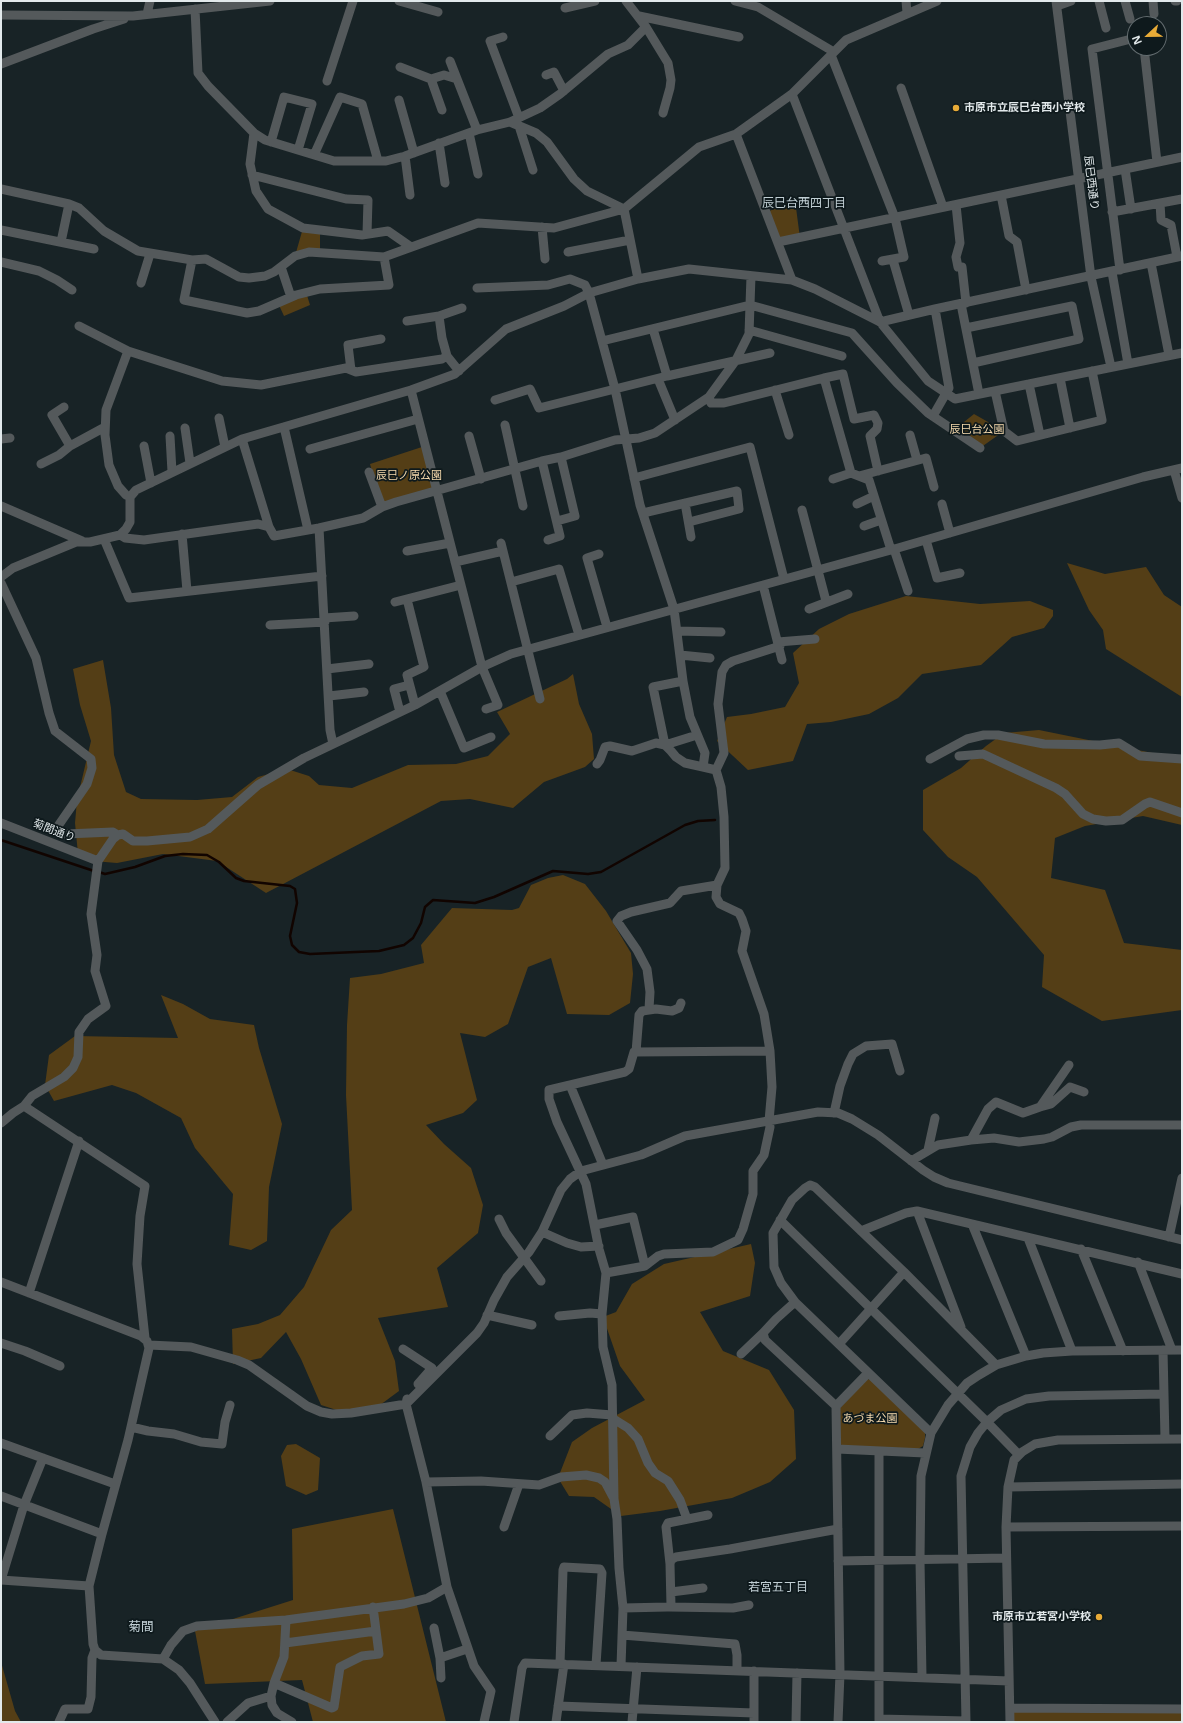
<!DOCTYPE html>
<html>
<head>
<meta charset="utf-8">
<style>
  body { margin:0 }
  #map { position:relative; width:1183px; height:1723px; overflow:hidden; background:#182326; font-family:"Open Sans",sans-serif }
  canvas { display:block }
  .frame { position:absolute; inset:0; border:2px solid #e2e9eb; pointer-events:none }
  .north { position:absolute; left:1127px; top:16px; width:40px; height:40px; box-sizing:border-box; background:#0e191c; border:1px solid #636c6f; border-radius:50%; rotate:248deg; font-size:11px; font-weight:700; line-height:16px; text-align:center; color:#e2e9eb }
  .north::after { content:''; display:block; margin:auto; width:14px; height:18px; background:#e8ab37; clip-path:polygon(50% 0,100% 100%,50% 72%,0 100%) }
</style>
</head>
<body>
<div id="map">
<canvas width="1183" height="1723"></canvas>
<div class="frame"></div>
<div class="north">N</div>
</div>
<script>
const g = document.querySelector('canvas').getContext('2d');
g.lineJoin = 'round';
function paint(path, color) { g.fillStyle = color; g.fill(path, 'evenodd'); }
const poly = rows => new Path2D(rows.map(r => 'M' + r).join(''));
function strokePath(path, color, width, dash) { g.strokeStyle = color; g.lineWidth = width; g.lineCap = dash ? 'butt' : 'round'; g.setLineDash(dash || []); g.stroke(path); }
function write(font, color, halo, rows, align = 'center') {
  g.font = font + ' "Open Sans","Noto Sans JP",sans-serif'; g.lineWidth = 3.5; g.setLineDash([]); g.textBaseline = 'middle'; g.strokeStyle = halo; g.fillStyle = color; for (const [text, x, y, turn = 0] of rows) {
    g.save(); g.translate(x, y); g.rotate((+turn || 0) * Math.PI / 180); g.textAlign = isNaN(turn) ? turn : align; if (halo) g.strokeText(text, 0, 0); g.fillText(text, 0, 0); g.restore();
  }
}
const green = poly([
  [795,200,800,238,778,242,767,212],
  [303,228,320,230,320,252,295,256],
  [306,292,310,305,284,316,278,303],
  [974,414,1004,431,980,448,954,430],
  [425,446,438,491,382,507,370,464],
  [1067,563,1105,574,1146,567,1164,595,1182,607,1182,697,1106,649,1103,630,1089,610],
  [906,596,980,604,1030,601,1053,610,1053,616,1044,628,1012,637,981,665,922,674,898,698,869,714,831,722,807,724,793,761,748,770,717,741,727,717,751,714,785,707,799,683,793,653,819,629,849,614],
  [103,660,111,708,114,755,126,792,141,799,197,800,232,797,258,777,287,769,309,776,319,785,352,788,408,765,456,764,488,756,510,734,497,712,567,679,573,674,579,704,592,734,594,759,585,767,544,782,513,808,470,799,441,801,266,893,217,861,163,854,117,863,93,861,78,854,75,823,77,800,91,741,80,705,73,669],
  [1039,730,1182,759,1182,825,1143,816,1085,826,1055,838,1051,878,1105,890,1124,943,1182,950,1182,1010,1102,1021,1042,987,1044,955,977,877,948,857,923,830,923,790,961,768,986,746,1004,733],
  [563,875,585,884,606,911,631,953,633,974,630,1003,609,1015,567,1014,551,958,528,967,508,1024,485,1037,460,1033,477,1100,463,1113,426,1125,444,1144,471,1168,483,1205,478,1233,437,1268,448,1307,378,1318,395,1361,399,1391,376,1408,349,1414,321,1405,301,1359,286,1332,261,1358,233,1364,232,1329,258,1324,280,1315,304,1287,331,1230,352,1210,346,1095,347,1025,350,978,381,974,424,963,421,945,452,908,512,910,519,908,531,885,548,878],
  [161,995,183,1004,210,1019,254,1025,259,1048,282,1124,269,1187,267,1241,251,1250,229,1245,233,1194,195,1148,181,1118,136,1093,112,1085,54,1101,45,1085,49,1055,75,1036,178,1038],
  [751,1244,755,1263,750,1296,700,1312,723,1351,769,1370,794,1410,796,1459,770,1482,732,1498,660,1511,621,1516,594,1497,569,1496,558,1478,572,1442,592,1428,645,1400,620,1366,603,1317,616,1312,632,1284,664,1264],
  [867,1379,871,1380,925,1432,925,1438,923,1446,918,1449,843,1446,839,1443,839,1409],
  [296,1444,320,1458,318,1490,306,1495,286,1486,281,1456,287,1445],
  [393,1509,446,1722,313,1722,302,1680,205,1684,195,1631,293,1600,292,1529],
  [1,1662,15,1711,21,1722,1,1722],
  [1010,1708,1182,1709,1182,1722,1011,1722]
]);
const stream = poly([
  [1,840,94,871],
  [99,872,105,874,135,867,165,856,183,854,207,855,219,862,236,878,244,881,290,886,295,889,297,903,290,936,292,945,299,952,310,954,379,951,404,945,413,938,421,923,425,907,433,900,475,903,494,897,553,871,588,874,601,872,685,825,698,821,715,820]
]);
const minor = poly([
  [399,1,438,12],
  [626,1,646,27,668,63,671,80,670,88,663,113],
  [735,1,758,7,834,52],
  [906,1,907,13],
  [1056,1,1091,277,1111,367],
  [1099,1,1106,28],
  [1125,1,1130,19],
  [1153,1,1154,14],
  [1175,1,1177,1],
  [1057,6,1071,1],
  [565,8,595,1],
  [195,9,198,73,208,86,254,133],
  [147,14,150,1],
  [1,15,133,16,270,1],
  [639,16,739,37],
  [503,37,490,41,519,118],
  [1144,48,1157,162],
  [831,55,895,218,904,257,882,261],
  [450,61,477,130],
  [1,64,93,29,124,19],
  [400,67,431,79,442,110],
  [546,75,554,72,564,91],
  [431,79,444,75,457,79],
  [327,81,353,1],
  [901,88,943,207],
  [792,94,880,322,935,309,1182,256],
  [399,100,414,153],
  [510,122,536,133,547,142,574,179,587,191,624,209],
  [519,126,533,170],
  [469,133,478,174],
  [736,134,792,280],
  [271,142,284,97,312,104,298,150],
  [439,143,445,183],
  [314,155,340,97,362,104,378,161],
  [405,156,410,195],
  [1125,169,1131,209],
  [252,175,346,199,368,200,367,234],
  [1,189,69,204,79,208,104,231,138,251,192,260,206,259,239,277,249,278,265,276,274,272,295,256,309,252,384,257,478,223,554,228,624,209,699,147,736,134,792,94,846,40,937,1],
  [1001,195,1009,236,1017,242,1026,290],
  [1160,203,1161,220,1171,225,1177,257],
  [956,205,960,243,956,257,958,267,962,267,966,303],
  [624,209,638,279],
  [1112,212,1182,199],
  [542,227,545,259],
  [1,230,94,249],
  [61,242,69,204],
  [778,242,1182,157],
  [411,247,388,231,362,235,303,228,268,209,256,191,250,164,254,133,265,140,334,161,386,161,405,156,477,130,510,122,540,108,560,94,608,54,628,45,646,27],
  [568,252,630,240],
  [192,260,184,300,247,313,259,311,296,295,320,289,389,285,384,257],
  [893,260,909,315],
  [1,262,39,271,57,280,72,290],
  [1151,263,1169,355],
  [281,267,291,297],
  [1120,270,1092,49,1135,38],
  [1112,272,1128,364],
  [751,276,749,334,736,360,709,397,711,403,724,403,824,378,851,473,869,480,891,550],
  [141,283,150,254],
  [477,288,548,285,570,279,585,285,589,293,615,389,640,505,674,609,683,681,690,717,705,753,703,767,716,770,721,787,724,817,725,868,717,885,716,897,720,904,739,913,742,919,746,931,742,951,764,1014,770,1051,772,1087,769,1121,770,1127,764,1155,753,1171,753,1194,743,1229,738,1240,713,1252,664,1254,658,1256,645,1266],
  [961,304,979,394],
  [439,316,442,338,447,356,459,371],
  [407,321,439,316,462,308],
  [79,326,128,351,222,381,261,385,346,368,356,372,442,359,447,356],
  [966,328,1072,306,1079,339,973,363],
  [653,329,667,376],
  [749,330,842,356],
  [602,341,750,305,852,333,897,383,928,413,980,448],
  [128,351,106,410,105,435,109,465,118,486,126,495,130,497],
  [351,370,348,345,381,339],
  [824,378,843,374,854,419,874,415,878,423,877,429,870,436,878,471],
  [1060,378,1070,428],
  [658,379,675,420],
  [1029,384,1040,435],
  [411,390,482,667,498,705,486,709],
  [775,390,789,435],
  [995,391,1004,431,1017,441,1102,420,1092,371],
  [495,400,530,389,539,408,667,376,770,353],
  [64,407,52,415,70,446],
  [933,416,949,388,935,309],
  [219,418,225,447],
  [505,425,523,506],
  [284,427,308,530],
  [185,428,190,463],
  [910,435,917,460],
  [170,436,172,472],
  [469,436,481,479],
  [1,439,10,438],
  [242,439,269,527,274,536,319,528,363,518,382,507,396,502,542,461,561,457,615,440,639,438,655,433,709,397],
  [144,446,151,483],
  [310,449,418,419],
  [542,461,560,536,548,540],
  [41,464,59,455,70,446,105,427],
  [1174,470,1182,498],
  [369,472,382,507],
  [859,476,926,458,934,487],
  [634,478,750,447,784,579],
  [833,479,851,473],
  [685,503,691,537],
  [857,504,874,496],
  [942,504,950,533],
  [1,506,82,541],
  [802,510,826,601],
  [643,513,737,491,739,509,689,522],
  [557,521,575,516,561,457],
  [864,526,881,520],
  [319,528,330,730,333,744],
  [182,534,187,591],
  [120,535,125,538,144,540,258,524,269,527],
  [104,539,129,598,322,576],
  [926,540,937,578,960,573],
  [501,543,540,699],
  [894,549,908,591],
  [407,551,450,543],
  [599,554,587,558,607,627],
  [455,562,503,551],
  [1,577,13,568,76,542,90,542,120,535,126,529,130,522,130,497,136,490,242,439,411,390,455,374,506,329,564,306,589,293,638,279,689,269,792,280,815,289,880,322,928,381,955,399,1182,353],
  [511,582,559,569,579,635],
  [1,583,36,658,49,713,55,731,91,759,92,768,87,784,58,826,60,833,66,834,113,832,118,835],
  [763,585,782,660],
  [407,599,424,667,407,675,415,705],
  [395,602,461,585],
  [809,609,848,594],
  [324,618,354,616],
  [270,625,325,622],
  [677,631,721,632],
  [778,642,815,639],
  [680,655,710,658],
  [327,669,369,664],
  [683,681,653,687,665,745,697,735],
  [440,691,464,748,491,737],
  [329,696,364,692],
  [400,712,394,689,409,685],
  [959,756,983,754,1056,788,1065,794,1083,814,1093,819,1106,821,1122,820,1145,804,1150,802,1182,813],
  [930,759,967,739,984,735,998,735,1044,744,1100,745,1119,743,1140,756,1182,759],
  [597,764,600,760,605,747,610,746,632,751,656,743,665,745,671,751,676,757,685,763,703,767],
  [716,770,724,753,718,704,722,672,726,665,733,661,780,646],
  [1,823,98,861],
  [649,1009,650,992,647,969,637,950,617,921,621,916,631,912,670,903,681,891,717,885],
  [636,1052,639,1015,642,1011,656,1009,672,1011,679,1008,681,1003],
  [570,1085,603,1165],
  [24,1106,145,1186,140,1216,137,1264,145,1338],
  [1040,1107,1051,1104,1070,1087,1084,1092],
  [834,1113,840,1086,848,1064,853,1054,866,1046,892,1044,900,1071],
  [1,1123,13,1113,24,1106,32,1096,64,1077,73,1068,78,1057,79,1032,88,1019,106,1006,95,971,97,955,91,914,98,861,113,839,118,835,123,834,133,841,147,841,190,837,208,829,258,785,304,758,415,705,482,667,511,654,891,550,1143,477,1182,468],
  [971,1140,988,1109,996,1102,1023,1113,1040,1107,1069,1065],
  [928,1150,935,1118],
  [911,1161,938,1145,971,1140,994,1138,1019,1142,1044,1139,1052,1137,1071,1127,1081,1125,1182,1125],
  [917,1211,961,1327],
  [499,1219,506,1233,541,1281],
  [780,1220,987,1422,1019,1455],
  [972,1224,1026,1356],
  [595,1225,633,1217,645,1266,606,1273],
  [861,1231,906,1213,917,1211,1182,1274],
  [542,1232,567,1243,581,1247,599,1246],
  [1169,1237,1182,1178],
  [1028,1238,1072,1351],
  [1081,1249,1123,1351],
  [1138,1262,1172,1350],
  [1,1282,141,1336,147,1341,149,1348,128,1440,102,1534,89,1586,93,1644,95,1650,101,1655,163,1659,179,1670,190,1683,215,1722],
  [29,1293,79,1141],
  [795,1302,776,1319,763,1333,765,1340,836,1406],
  [487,1315,532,1325],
  [559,1316,590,1313,602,1314],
  [1,1343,25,1351,60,1366],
  [839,1344,904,1272],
  [149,1345,191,1347,237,1360,249,1365,307,1406,321,1412,332,1414,351,1413,406,1404,477,1333,484,1323,494,1300,507,1277,529,1252,542,1232,561,1190,570,1179,581,1171,641,1155,685,1136,818,1112,838,1113,852,1119,878,1135,923,1170,934,1177,948,1183,1182,1240],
  [403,1349,432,1368,418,1384],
  [1163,1350,1165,1439],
  [741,1354,763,1333],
  [407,1399,406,1404,426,1482,447,1587,474,1666,491,1691,484,1722],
  [612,1418,628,1428,638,1439,648,1463,655,1473,668,1481,680,1500,687,1519],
  [131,1427,148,1431,174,1434,201,1442,222,1444,225,1422,230,1405],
  [931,1433,795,1302,781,1283,774,1267,773,1233,792,1200,805,1188,810,1185,815,1187,904,1272,996,1365],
  [550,1436,572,1415,587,1413,612,1415],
  [1,1443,115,1484],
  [837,1449,925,1453],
  [879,1451,879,1722],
  [426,1482,481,1481,539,1485,561,1477,586,1475,599,1478,605,1482,613,1497],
  [1008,1487,1182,1484],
  [1,1496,102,1534],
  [504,1527,519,1484],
  [1006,1527,1182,1526],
  [838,1561,1006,1558],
  [670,1564,666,1527,668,1523,708,1515],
  [1,1580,24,1505,43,1458],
  [1,1580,89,1586],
  [671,1592,703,1588],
  [669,1607,733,1608,749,1605],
  [623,1608,667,1607,671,1606,670,1564,671,1560,676,1557,730,1549,838,1529],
  [286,1620,284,1657,274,1683,271,1696,272,1705,277,1713,292,1722],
  [434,1628,440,1658,441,1678],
  [622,1635,735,1644,737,1655,737,1671],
  [285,1643,376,1631],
  [440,1658,467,1649],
  [163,1659,171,1645,183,1631,197,1626,286,1620,404,1604,428,1598,447,1587],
  [560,1664,563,1570,564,1567,600,1569,602,1573,596,1665],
  [621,1666,623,1608,619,1568,617,1519,614,1499,612,1385,603,1347,602,1314,606,1273,599,1249,586,1184,557,1122,549,1099,549,1090,625,1072,629,1069,634,1052,770,1051],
  [922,1677,920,1560,921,1476,931,1433,948,1405,967,1383,979,1375,996,1365,1026,1356,1043,1353,1072,1351,1182,1350],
  [274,1683,332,1708,334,1707,340,1667,362,1656,379,1654,373,1607],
  [558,1706,754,1713],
  [1010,1708,1182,1709],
  [879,1719,966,1721],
  [59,1722,65,1709,88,1709,91,1697,92,1658,95,1650],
  [227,1722,248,1703,271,1696],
  [514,1722,522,1668,525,1663,1009,1681],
  [556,1722,564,1664],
  [632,1722,637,1667],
  [754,1722,754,1671],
  [796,1722,797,1673],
  [838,1722,840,1674,836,1406,868,1373],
  [966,1722,961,1476,970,1447,978,1433,987,1422,1001,1410,1026,1399,1049,1396,1164,1394],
  [1010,1722,1006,1527,1008,1487,1014,1460,1022,1452,1035,1444,1058,1440,1182,1439]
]);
const markers = [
  [956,108,4,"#e8ab37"],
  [1099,1617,4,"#e8ab37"]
];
const poiNames = [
  ["市原市立辰巳台西小学校",964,108],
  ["市原市立若宮小学校",1091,1617,"right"]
];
const streetNames = [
  ["辰巳西通り",1091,183,83],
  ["菊間通り",54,831,21]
];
const parkNames = [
  ["辰巳台公園",977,430],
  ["辰巳ノ原公園",409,476],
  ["あづま公園",870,1419]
];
const neighbourhoodNames = [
  ["辰巳台西四丁目",804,204],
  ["若宮五丁目",778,1588]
];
const quarterNames = [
  ["菊間",141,1627]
];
paint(green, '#543e16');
strokePath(stream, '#110400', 2.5);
strokePath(minor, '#54595b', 9);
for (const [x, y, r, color] of markers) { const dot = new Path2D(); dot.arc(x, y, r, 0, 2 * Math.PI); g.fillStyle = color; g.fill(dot); strokePath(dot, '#0e191c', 1.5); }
write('bold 11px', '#e2e9eb', '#0e191c', poiNames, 'left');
write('11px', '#e2e9eb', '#0e191c', streetNames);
write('11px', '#f7dbae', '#0e191c', parkNames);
write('12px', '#c1cfd4', '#0e191c', neighbourhoodNames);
write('13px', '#c1cfd4', '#0e191c', quarterNames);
</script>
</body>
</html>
